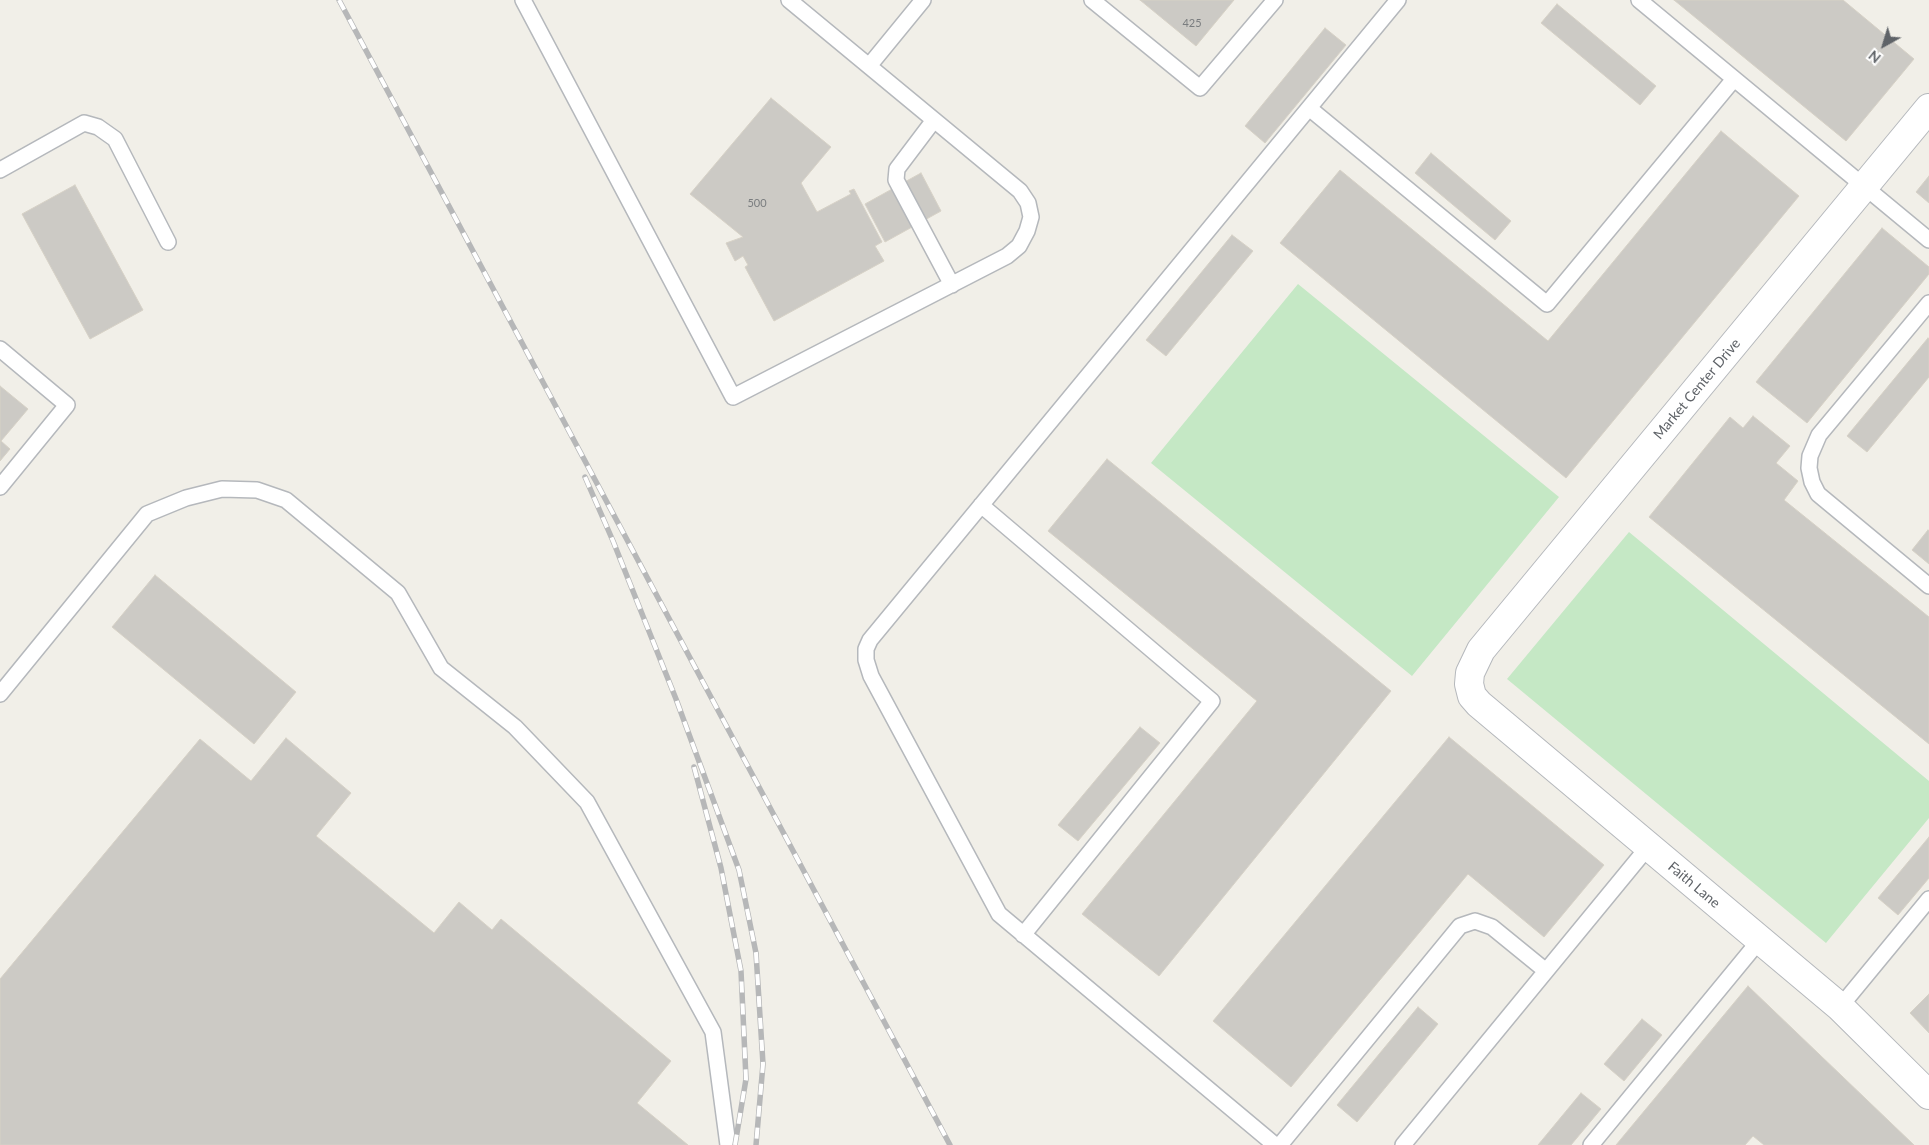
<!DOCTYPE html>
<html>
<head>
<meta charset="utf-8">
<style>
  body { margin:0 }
  #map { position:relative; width:1929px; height:1145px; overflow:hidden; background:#f1efe8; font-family:Lato,sans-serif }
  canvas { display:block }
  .north { position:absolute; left:1859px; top:20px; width:50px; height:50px; -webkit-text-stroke:4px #fff; paint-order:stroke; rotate:219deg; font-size:14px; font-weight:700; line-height:20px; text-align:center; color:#5f6368 }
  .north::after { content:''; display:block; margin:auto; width:18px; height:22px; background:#5f6368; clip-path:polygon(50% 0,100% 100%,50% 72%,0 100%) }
</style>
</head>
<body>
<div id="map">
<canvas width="1929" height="1145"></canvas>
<div class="north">N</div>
</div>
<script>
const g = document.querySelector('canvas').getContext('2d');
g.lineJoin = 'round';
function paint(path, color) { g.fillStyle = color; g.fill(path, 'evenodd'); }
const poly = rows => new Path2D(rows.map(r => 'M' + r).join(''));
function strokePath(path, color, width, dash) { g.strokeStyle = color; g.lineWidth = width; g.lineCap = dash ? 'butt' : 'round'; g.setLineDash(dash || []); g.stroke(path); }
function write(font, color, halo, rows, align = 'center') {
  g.font = font + ' Lato,sans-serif'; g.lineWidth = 4; g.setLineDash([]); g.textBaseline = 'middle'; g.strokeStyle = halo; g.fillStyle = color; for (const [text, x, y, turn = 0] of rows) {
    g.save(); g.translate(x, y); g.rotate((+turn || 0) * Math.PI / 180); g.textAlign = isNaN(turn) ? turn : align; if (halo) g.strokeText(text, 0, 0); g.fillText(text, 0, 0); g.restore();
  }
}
const green = poly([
  [1298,284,1559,497,1412,676,1151,463],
  [1629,532,1929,781,1929,818,1826,943,1507,679]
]);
const building = poly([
  [1140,0,1234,0,1196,46,1140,0],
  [1674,0,1843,0,1914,59,1846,141,1674,0],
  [1557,4,1656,86,1640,105,1541,23,1557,4],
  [1325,28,1346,45,1265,143,1245,126,1325,28],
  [771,98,831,147,801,183,817,212,851,194,849,191,854,189,882,242,875,246,884,261,774,321,745,267,748,265,743,256,735,261,726,243,743,237,690,194,771,98],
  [1721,131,1799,196,1566,478,1280,243,1340,170,1548,341,1721,131],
  [1431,153,1511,221,1495,240,1415,173,1431,153],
  [921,173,941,211,885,242,865,204,921,173],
  [1929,176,1929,203,1916,192,1929,176],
  [75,185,143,310,90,339,22,214,75,185],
  [1882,228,1929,267,1929,274,1807,423,1756,382,1882,228],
  [1232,235,1253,251,1166,356,1146,340,1232,235],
  [1928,338,1929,339,1929,377,1867,452,1847,436,1928,338],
  [0,386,28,409,1,441,10,449,0,461,0,386],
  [1753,416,1790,446,1776,463,1798,481,1784,500,1929,617,1929,744,1649,517,1730,417,1743,428,1753,416],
  [1107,459,1391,691,1159,976,1082,914,1257,701,1048,531,1107,459],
  [1928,530,1929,531,1929,564,1912,550,1928,530],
  [155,575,296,692,254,744,112,627,155,575],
  [1140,727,1160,743,1078,841,1058,825,1140,727],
  [1449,737,1604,865,1544,937,1468,874,1291,1087,1213,1021,1449,737],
  [286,738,351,793,316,836,434,933,459,902,492,930,501,919,671,1061,637,1103,688,1145,0,1145,0,979,200,739,251,781,286,738],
  [1929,837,1929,878,1898,915,1878,898,1929,837],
  [1748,986,1914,1145,1764,1145,1753,1136,1745,1145,1616,1145,1748,986],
  [1929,994,1929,1033,1910,1013,1929,994],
  [1418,1007,1438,1024,1357,1122,1337,1105,1418,1007],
  [1642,1019,1662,1035,1624,1081,1604,1064,1642,1019],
  [1581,1093,1601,1109,1571,1145,1538,1145,1581,1093]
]);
const service = poly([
  [523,0,733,397,1007,256,1019,246,1027,231,1031,217,1028,203,1020,191,789,0],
  [1092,0,1200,88,1275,0],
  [1639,0,1929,240],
  [869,66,923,0],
  [1309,108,1547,304,1734,79],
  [934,120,897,169,896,180,952,285],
  [0,170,84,123,98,127,115,139,168,242],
  [1929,303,1819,435,1810,456,1809,468,1812,482,1818,494,1929,586],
  [0,349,67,405,0,487],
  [981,505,1212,701,1023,935],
  [0,694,147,514,186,498,222,489,257,490,286,500,398,593,441,668,515,727,587,802,713,1032,728,1145],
  [1840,1007,1929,899],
  [1275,1145,999,914,871,676,866,660,866,649,870,640,1398,0],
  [1280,1145,1460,926,1475,921,1492,927,1546,971],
  [1403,1145,1648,847],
  [1591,1145,1759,941]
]);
const minor = poly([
  [1929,108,1481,650,1470,673,1469,684,1472,696,1479,704,1840,1007,1929,1095]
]);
const rail = poly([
  [339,0,950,1145],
  [585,477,613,541,676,699,739,870,756,953,763,1064,756,1145],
  [694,767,721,868,741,971,746,1079,735,1145]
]);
const numberNames = [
  ["425",1192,23],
  ["500",757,203]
];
const streetNames = [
  ["Market Center Drive",1697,389,-50],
  ["Faith Lane",1694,885,40]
];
paint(green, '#c5e8c5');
paint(building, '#cccac5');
strokePath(building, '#d6d1c6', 1);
strokePath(service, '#b5b8bc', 18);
strokePath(minor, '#b5b8bc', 30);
strokePath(service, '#fff', 15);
strokePath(minor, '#fff', 28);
strokePath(rail, '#b6b7b8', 5.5);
strokePath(rail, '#fff', 4, [11]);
write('11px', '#7a7d7f', null, numberNames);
write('14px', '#5f6368', '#fff', streetNames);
</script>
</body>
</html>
